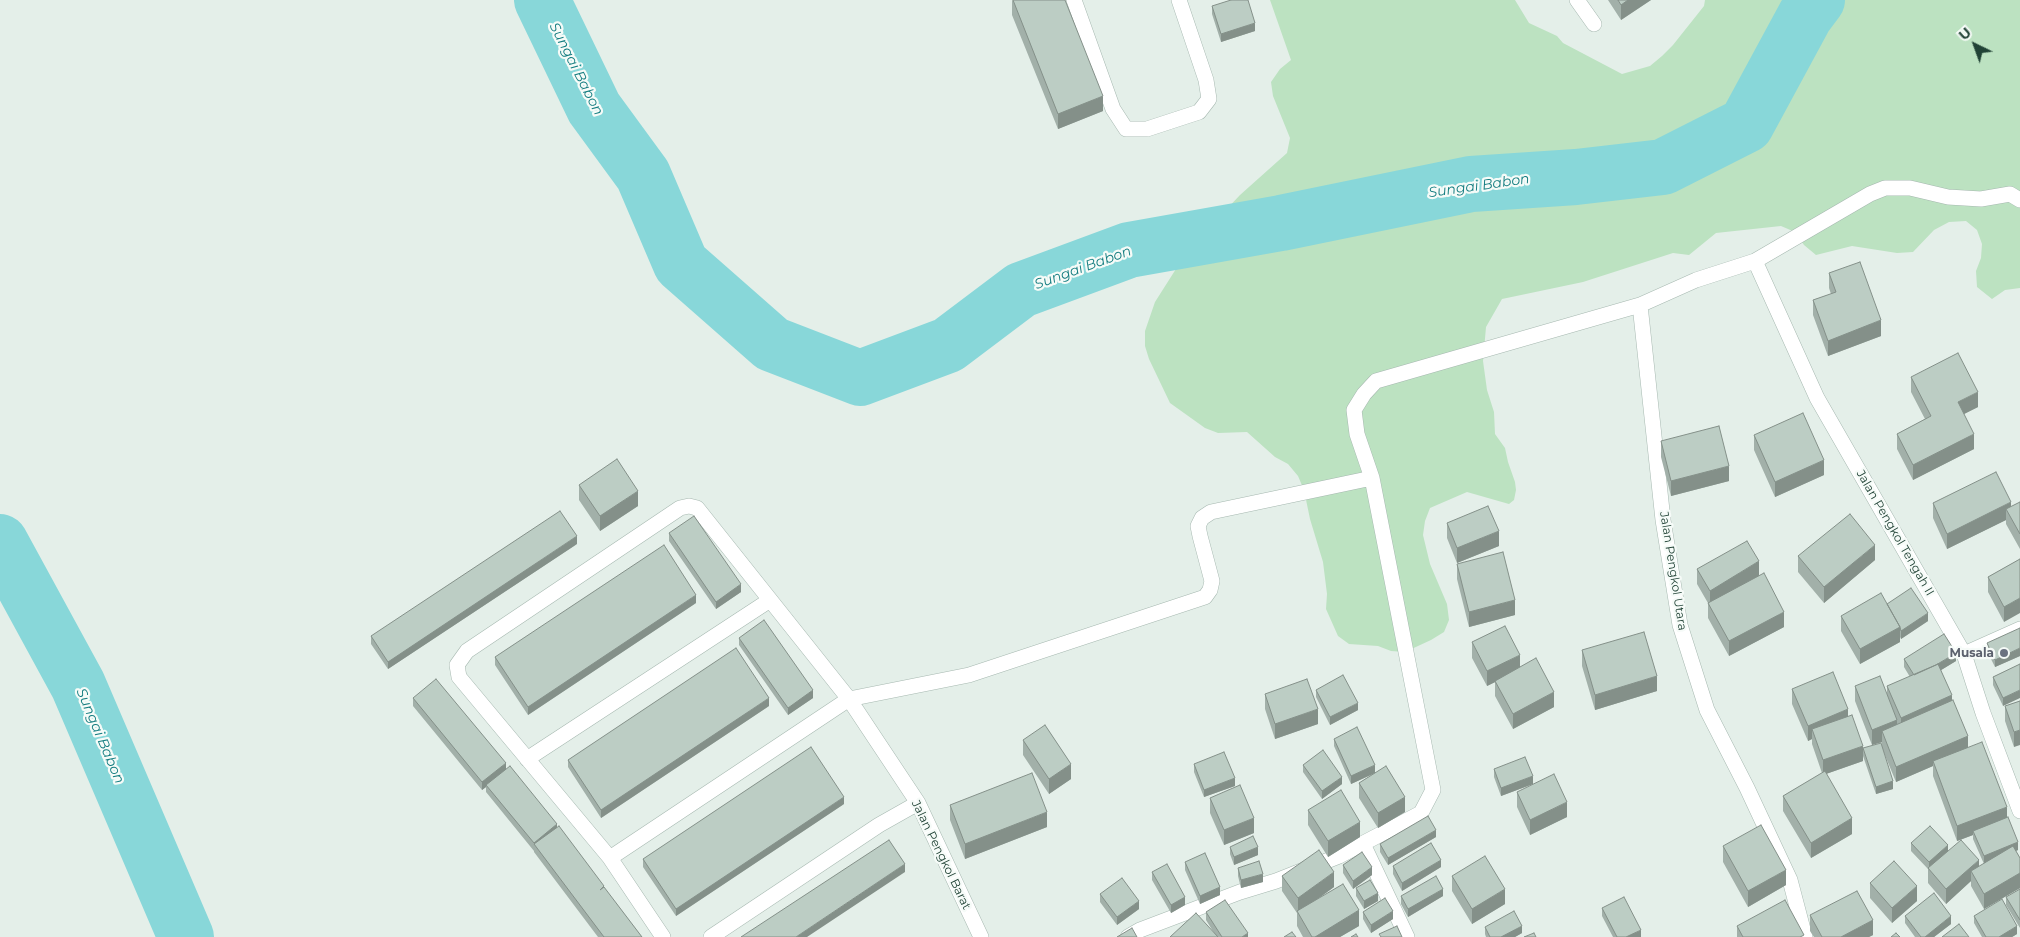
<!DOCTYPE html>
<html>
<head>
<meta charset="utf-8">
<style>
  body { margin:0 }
  #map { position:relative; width:2020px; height:937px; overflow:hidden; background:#e4efe9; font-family:Montserrat,sans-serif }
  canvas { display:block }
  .north { position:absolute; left:1950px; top:20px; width:50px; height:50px; -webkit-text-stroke:4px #f6fbf8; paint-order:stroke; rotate:318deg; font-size:14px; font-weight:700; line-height:20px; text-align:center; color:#214336 }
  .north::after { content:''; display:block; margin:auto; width:18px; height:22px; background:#214336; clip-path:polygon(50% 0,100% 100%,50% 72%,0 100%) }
</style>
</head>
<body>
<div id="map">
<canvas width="2020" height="937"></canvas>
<div class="north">U</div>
</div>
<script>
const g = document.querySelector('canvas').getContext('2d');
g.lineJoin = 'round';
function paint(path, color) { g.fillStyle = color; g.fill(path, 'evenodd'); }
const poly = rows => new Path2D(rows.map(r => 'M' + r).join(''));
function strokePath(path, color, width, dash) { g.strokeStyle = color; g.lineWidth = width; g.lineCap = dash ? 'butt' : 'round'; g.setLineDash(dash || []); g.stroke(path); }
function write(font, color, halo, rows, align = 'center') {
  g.font = font + ' Montserrat,sans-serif'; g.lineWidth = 4.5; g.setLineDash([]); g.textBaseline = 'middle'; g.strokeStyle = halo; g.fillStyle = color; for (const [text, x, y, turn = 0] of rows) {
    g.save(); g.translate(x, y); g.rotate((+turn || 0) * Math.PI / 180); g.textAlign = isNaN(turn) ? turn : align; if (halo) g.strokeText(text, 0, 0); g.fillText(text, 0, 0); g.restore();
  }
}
const green = poly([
  [1270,0,1515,0,1529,23,1557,36,1563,43,1622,74,1650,66,1662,56,1673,45,1704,6,1705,0,2020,0,2020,288,2005,290,1992,299,1977,287,1976,271,1981,258,1982,244,1977,230,1966,221,1949,222,1934,230,1913,252,1897,253,1852,246,1816,255,1804,245,1795,232,1781,226,1716,233,1689,255,1673,253,1583,282,1502,299,1486,327,1483,361,1487,390,1494,412,1495,434,1505,448,1508,462,1515,482,1516,490,1514,500,1509,504,1467,492,1430,508,1425,521,1423,535,1430,564,1447,604,1449,620,1444,632,1431,640,1405,652,1391,651,1378,646,1349,644,1338,636,1326,609,1327,594,1323,562,1310,519,1304,490,1298,476,1288,464,1275,457,1247,432,1218,433,1205,428,1170,403,1149,359,1145,346,1145,331,1155,302,1188,250,1240,195,1287,153,1290,138,1273,96,1271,82,1280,69,1291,60]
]);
const river = poly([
  [542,0,594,108,643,175,681,264,772,344,860,378,948,345,1021,290,1129,250,1281,223,1471,184,1576,177,1663,167,1746,125,1805,16,1817,0],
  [0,542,78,685,186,937]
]);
const minor = poly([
  [1074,0,1113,109,1126,129,1147,129,1199,112,1209,99,1206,80,1179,0],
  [1577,0,1594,24],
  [1755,261,1817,398,1964,654,1983,713,2020,811],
  [1964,654,2020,629],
  [527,759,770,600],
  [1363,844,1407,937],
  [610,858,459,677,457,665,467,651,680,508,689,506,697,508,849,699,918,803,981,937],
  [663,937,610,858,849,699,969,675,1205,597,1210,590,1212,581,1200,536,1198,526,1202,518,1211,512,1372,478],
  [711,937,879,825,918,803],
  [1128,937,1140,930,1240,892,1276,881,1339,856,1421,813,1433,790,1372,478,1357,434,1354,410,1364,394,1376,381,1640,305],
  [1805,937,1790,880,1747,788,1707,710,1680,625,1663,520,1640,305,1696,280,1755,261,1870,194,1885,188,1910,188,1948,197,1981,199,2010,194,2020,200]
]);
const wall = poly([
  [1012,0,1103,111,1058,129,1012,15],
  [1608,0,1651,0,1621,20],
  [1212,6,1255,31,1221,42,1212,14],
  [1829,273,1881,336,1828,356,1813,315,1813,300,1831,294,1829,288],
  [1911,377,1978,407,1964,414,1974,449,1913,480,1897,449,1897,434,1925,419,1911,392],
  [1754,435,1824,475,1775,497,1754,450],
  [1661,441,1729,481,1671,496,1661,457],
  [579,485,638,506,600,531,579,500],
  [2020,502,2020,549,2006,524,2006,520,1947,549,1933,518,1933,503,2011,507],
  [1447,523,1499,546,1457,563,1447,538],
  [669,533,741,592,716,609,669,541],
  [577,544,388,669,371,644,371,636],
  [1798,556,1875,560,1824,603,1798,572],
  [2020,559,2004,622,1988,592,1988,577],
  [1457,564,1515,615,1469,627,1457,579],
  [1697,569,1759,576,1784,627,1729,656,1708,618,1708,603,1697,584],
  [696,603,528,715,495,665,495,657],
  [1887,604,1928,621,1901,639,1900,637,1900,642,1860,664,1841,631,1841,616],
  [739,638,813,698,788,715,739,645],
  [1472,642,1520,667,1554,707,1513,729,1495,696,1495,682,1487,686,1472,658],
  [1987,643,2020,656,1995,667,1987,651],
  [1582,650,1657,691,1595,710,1582,666],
  [1904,659,1956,661,1941,670,1968,748,2007,818,2018,850,2016,851,2020,858,2020,888,1984,909,1971,886,1971,881,1946,904,1928,883,1928,869,1911,851,1911,843,1948,851,1979,867,1984,864,1973,839,1973,835,1957,841,1933,776,1933,766,1896,782,1882,748,1893,789,1876,794,1863,756,1863,748,1882,745,1882,742,1872,745,1855,701,1855,686,1887,694,1887,686,1910,677,1904,667],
  [2020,664,2003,706,1993,685,1993,677],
  [1792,689,1848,716,1863,761,1826,774,1852,834,1811,858,1783,811,1783,796,1822,773,1812,744,1812,739,1808,741,1792,704],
  [1316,690,1358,710,1330,725,1316,697],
  [1265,694,1318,724,1275,739,1265,709],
  [413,698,506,769,557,827,642,937,598,937,534,852,534,850,534,851,486,792,486,787,482,790,413,706],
  [2020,701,2014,747,2005,721,2005,706],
  [769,706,601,818,568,767,568,760],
  [1334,739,1375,772,1405,812,1378,828,1359,798,1359,783,1373,774,1351,784,1334,746],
  [1023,740,1071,779,1049,794,1023,755],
  [1194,764,1235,786,1204,797,1194,772],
  [1303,765,1342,784,1322,799,1303,772],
  [1494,769,1533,784,1501,796,1494,777],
  [1517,792,1567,817,1530,835,1517,807],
  [1210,798,1254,833,1224,845,1210,813],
  [844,804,676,916,643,867,643,859],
  [950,805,1047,827,965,859,950,820],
  [1308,810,1360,837,1328,857,1308,825],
  [1436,837,1388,865,1380,852,1380,844],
  [1723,846,1786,885,1748,907,1723,862],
  [1230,847,1258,855,1234,865,1230,854],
  [1185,862,1220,895,1200,904,1185,870],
  [1343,865,1372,875,1353,889,1343,873],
  [1393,866,1441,867,1402,891,1393,874],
  [1238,868,1263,882,1241,888,1238,876],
  [1152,872,1185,905,1171,913,1152,880],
  [1282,876,1334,887,1318,899,1359,926,1340,937,1303,937,1297,926,1297,913,1282,891],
  [1452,876,1505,904,1472,924,1452,891],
  [1870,883,1917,901,1892,923,1870,898],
  [1356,888,1378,901,1364,909,1356,896],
  [2020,889,2020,928,2006,905,2006,897],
  [1100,894,1139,909,1117,925,1100,902],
  [1401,896,1443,896,1408,917,1401,904],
  [1602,908,1641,937,1613,937,1602,916],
  [1206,912,1248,937,1170,937,1214,933,1206,920],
  [1363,912,1393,919,1371,933,1363,919],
  [1810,915,1873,935,1869,937,1814,937,1810,931],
  [1905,916,1951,924,1934,937,1915,937,1905,923],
  [1974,916,2017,934,2012,937,1982,937,1974,923],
  [1737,926,1804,937,1737,937],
  [1485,927,1522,933,1515,937,1486,937,1485,934]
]);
const shadedWall = poly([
  [1628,0,1651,0,1621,20,1621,5],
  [1255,23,1255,31,1221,42,1221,34],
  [1103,96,1103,111,1058,129,1058,114],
  [1881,320,1881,336,1828,356,1828,341],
  [1978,392,1978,407,1958,417,1958,402],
  [1974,434,1974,449,1913,480,1913,465],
  [1824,460,1824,475,1775,497,1775,482],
  [1729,466,1729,481,1671,496,1671,481],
  [638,491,638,506,600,531,600,516],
  [2011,502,2011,517,2006,509,2006,520,1947,549,1947,534],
  [1499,531,1499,546,1457,563,1457,548],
  [577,536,577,544,388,669,388,662],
  [1875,545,1875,560,1824,603,1824,587],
  [1759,561,1759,576,1710,606,1710,591],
  [741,584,741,592,716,609,716,602],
  [696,595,696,603,528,715,528,707],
  [2020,598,2020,613,2004,622,2004,607],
  [1515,600,1515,615,1469,627,1469,612],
  [1784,612,1784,627,1729,656,1729,641],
  [1928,613,1928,621,1901,639,1901,631],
  [1900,627,1900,642,1860,664,1860,649],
  [2020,648,2020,656,1995,667,1995,660],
  [1956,653,1956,661,1915,686,1915,678],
  [1520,655,1520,670,1487,686,1487,671],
  [1657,676,1657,691,1595,710,1595,695],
  [813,690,813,698,788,715,788,708],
  [2020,690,2020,698,2003,706,2003,698],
  [1554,692,1554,707,1513,729,1513,714],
  [1952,695,1952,710,1901,733,1901,718],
  [769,698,769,706,601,818,601,810],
  [1358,703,1358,710,1330,725,1330,717],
  [1318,709,1318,724,1275,739,1275,724],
  [1848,709,1848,724,1812,729,1812,739,1808,741,1808,726],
  [1897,720,1897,735,1882,731,1882,742,1872,745,1872,730],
  [2020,730,2020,745,2014,747,2014,732],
  [1968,736,1968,752,1933,761,1933,766,1896,782,1896,767],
  [1863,746,1863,761,1823,775,1823,760],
  [506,763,506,771,486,785,486,787,482,790,482,782],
  [1071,764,1071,779,1049,794,1049,779],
  [1375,765,1375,773,1351,784,1351,776],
  [1533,776,1533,784,1501,796,1501,788],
  [1342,777,1342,784,1322,799,1322,791],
  [1235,778,1235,786,1204,797,1204,790],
  [1893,781,1893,789,1876,794,1876,787],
  [844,797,844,804,676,916,676,909],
  [1405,797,1405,812,1378,828,1378,813],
  [1567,802,1567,817,1530,835,1530,820],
  [2007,807,2007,822,1973,831,1973,835,1957,841,1957,826],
  [1047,812,1047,827,965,859,965,844],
  [1254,818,1254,833,1224,845,1224,830],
  [1852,818,1852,834,1811,858,1811,843],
  [1360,822,1360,837,1328,857,1328,841],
  [557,824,557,832,534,844,534,851,534,843],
  [1436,830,1436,837,1388,865,1388,858],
  [2018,842,2018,850,1984,864,1984,856],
  [1948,845,1948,853,1929,870,1929,862],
  [1258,847,1258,855,1234,865,1234,857],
  [1441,860,1441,867,1402,891,1402,883],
  [1979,860,1979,875,1971,871,1971,881,1946,904,1946,889],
  [905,864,905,872,807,937,796,937],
  [1372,867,1372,875,1353,889,1353,881],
  [1786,870,1786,885,1748,907,1748,891],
  [1334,872,1334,887,1298,913,1298,898],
  [2020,873,2020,888,1984,909,1984,894],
  [1263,874,1263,882,1241,888,1241,880],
  [1917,886,1917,901,1892,923,1892,908],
  [1220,887,1220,895,1200,904,1200,896],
  [1443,889,1443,896,1408,917,1408,909],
  [1505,889,1505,904,1472,924,1472,909],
  [1378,893,1378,901,1364,909,1364,901],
  [1185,897,1185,905,1171,913,1171,905],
  [1139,901,1139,909,1117,925,1117,917],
  [1359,910,1359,926,1340,937,1315,937],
  [1393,911,1393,919,1371,933,1371,925],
  [1951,916,1951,924,1934,937,1925,937],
  [1873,920,1873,935,1869,937,1841,937],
  [1522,926,1522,933,1515,937,1500,937],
  [2017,926,2017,934,2012,937,1999,937],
  [1641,930,1641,937,1626,937],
  [1248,933,1248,937,1242,937]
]);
const building = poly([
  [1013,0,1065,0,1103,96,1058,114,1013,0],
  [1231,0,1248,0,1255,23,1221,34,1212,6,1231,0],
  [1618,0,1628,0,1621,5,1618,0],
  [1860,262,1881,320,1828,341,1813,300,1836,292,1829,273,1860,262],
  [1958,353,1978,392,1958,402,1974,434,1913,465,1897,434,1931,416,1911,377,1958,353],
  [1803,413,1824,460,1775,482,1754,435,1803,413],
  [1719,426,1729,466,1671,481,1661,441,1719,426],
  [617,459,638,491,600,516,579,485,617,459],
  [1996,472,2011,502,1947,534,1933,503,1996,472],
  [2020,502,2020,534,2006,509,2020,502],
  [1488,506,1499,531,1457,548,1447,523,1488,506],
  [560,511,577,536,388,662,371,636,560,511],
  [1850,514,1875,545,1824,587,1798,556,1850,514],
  [694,516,741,584,716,602,669,533,694,516],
  [1747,541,1759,561,1710,591,1697,569,1747,541],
  [664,545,696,595,528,707,495,657,664,545],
  [1503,552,1515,600,1469,612,1457,564,1503,552],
  [2020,559,2020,598,2004,607,1988,577,2020,559],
  [1764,573,1784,612,1729,641,1708,603,1764,573],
  [1911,588,1928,613,1901,631,1900,627,1887,604,1911,588],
  [1881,593,1900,627,1860,649,1841,616,1881,593],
  [764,620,813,690,788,708,739,638,764,620],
  [1505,626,1520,655,1487,671,1472,642,1505,626],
  [2020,628,2020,648,1995,660,1987,643,2020,628],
  [1644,632,1657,676,1595,695,1582,650,1644,632],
  [1944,634,1956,653,1936,665,1914,675,1904,659,1944,634],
  [736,648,769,698,601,810,568,760,736,648],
  [1536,658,1554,692,1513,714,1495,681,1536,658],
  [1938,664,1952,695,1901,718,1887,686,1938,664],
  [2020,664,2020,690,2003,698,1993,677,2020,664],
  [1833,672,1848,709,1808,726,1792,689,1833,672],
  [1343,675,1358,703,1330,717,1316,690,1343,675],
  [1880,676,1897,720,1872,730,1855,686,1880,676],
  [436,679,506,763,482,782,413,698,436,679],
  [1307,679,1318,709,1275,724,1265,694,1307,679],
  [1953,700,1968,736,1896,767,1882,731,1953,700],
  [2020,701,2020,730,2014,732,2005,706,2020,701],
  [1852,715,1863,746,1823,760,1812,729,1852,715],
  [1045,725,1071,764,1049,779,1023,740,1045,725],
  [1357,727,1375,765,1351,776,1334,739,1357,727],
  [1982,742,2007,807,1957,826,1933,761,1982,742],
  [1881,743,1893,781,1876,787,1863,748,1881,743],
  [811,747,844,797,676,909,643,859,811,747],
  [1323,750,1342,777,1322,791,1303,765,1323,750],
  [1224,752,1235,778,1204,790,1194,764,1224,752],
  [1525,757,1533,776,1501,788,1494,769,1525,757],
  [510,766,557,824,534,843,486,785,510,766],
  [1386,766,1405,797,1378,813,1359,783,1386,766],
  [1825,771,1852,818,1811,843,1783,796,1825,771],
  [1032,773,1047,812,965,844,950,805,1032,773],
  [1554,774,1567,802,1530,820,1517,792,1554,774],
  [1240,785,1254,818,1224,830,1210,798,1240,785],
  [1341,790,1360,822,1328,841,1308,810,1341,790],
  [1428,816,1436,830,1388,858,1380,844,1428,816],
  [2008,817,2018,842,1984,856,1973,831,2008,817],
  [1761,825,1786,870,1748,891,1723,846,1761,825],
  [559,826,604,886,600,890,604,887,642,937,604,937,534,844,559,826],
  [1930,826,1948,845,1929,862,1911,843,1930,826],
  [1253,836,1258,847,1234,857,1230,847,1253,836],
  [889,840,905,864,796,937,741,937,889,840],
  [1961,840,1979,860,1946,889,1928,868,1961,840],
  [1431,843,1441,860,1402,883,1393,866,1431,843],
  [2013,846,2020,858,2020,873,1984,894,1971,871,2013,846],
  [1319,850,1334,872,1298,898,1282,876,1319,850],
  [1362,852,1372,867,1353,881,1343,865,1362,852],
  [1205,853,1220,887,1200,896,1185,862,1205,853],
  [1485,856,1505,889,1472,909,1452,876,1485,856],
  [1259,861,1263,874,1241,880,1238,868,1259,861],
  [1894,861,1917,886,1892,908,1870,883,1894,861],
  [1167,864,1185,897,1171,905,1152,872,1167,864],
  [1436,876,1443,889,1408,909,1401,896,1436,876],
  [1122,878,1139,901,1117,917,1100,894,1122,878],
  [1370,880,1378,893,1364,901,1356,888,1370,880],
  [1343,884,1359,910,1315,937,1312,937,1297,911,1343,884],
  [2020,889,2020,920,2006,897,2020,889],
  [1857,891,1873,920,1841,937,1822,937,1810,915,1857,891],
  [1934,893,1951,916,1925,937,1921,937,1905,916,1934,893],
  [1624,897,1641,930,1626,937,1617,937,1602,908,1624,897],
  [1385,898,1393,911,1371,925,1363,912,1385,898],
  [2002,899,2017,926,1999,937,1986,937,1974,916,2002,899],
  [1225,900,1248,933,1242,937,1222,937,1206,912,1225,900],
  [1785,900,1804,935,1800,937,1743,937,1737,926,1785,900],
  [1514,911,1522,926,1501,937,1490,937,1485,927,1514,911],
  [1196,913,1218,937,1170,937,1196,913],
  [1959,924,1969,937,1942,937,1959,924],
  [1397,926,1402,937,1381,937,1379,934,1397,926],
  [1132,928,1137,937,1117,937,1132,928],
  [1292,932,1296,937,1284,937,1292,932],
  [1534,933,1536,937,1524,937,1534,933],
  [1896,933,1900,937,1891,937,1896,933],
  [1356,934,1358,937,1351,937,1356,934]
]);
const markers = [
  [2004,653,5,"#6b7280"]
];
const streetNames = [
  ["Jalan Pengkol Tengah II",1895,533,60],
  ["Jalan Pengkol Utara",1673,571,81],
  ["Jalan Pengkol Barat",941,855,64]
];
const worshipNames = [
  ["Musala",1994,653]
];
const waterNames = [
  ["Sungai Babon",576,69,63],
  ["Sungai Babon",1479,186,-8],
  ["Sungai Babon",1083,268,-20],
  ["Sungai Babon",100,736,67]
];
paint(green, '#bce2c1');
strokePath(river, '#88d7d9', 56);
strokePath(minor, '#a6b8b0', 16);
strokePath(minor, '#fff', 15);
paint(wall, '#a2b0a9');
paint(shadedWall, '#849089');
paint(building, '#bccdc4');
strokePath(building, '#849089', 1);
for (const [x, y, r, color] of markers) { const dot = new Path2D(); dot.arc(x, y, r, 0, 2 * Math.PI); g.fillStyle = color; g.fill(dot); strokePath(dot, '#f6fbf8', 2); }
write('12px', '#214336', '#f6fbf8', streetNames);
write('bold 12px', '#5b616d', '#f6fbf8', worshipNames, 'right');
write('italic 14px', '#147d80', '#f6fbf8', waterNames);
</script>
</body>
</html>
